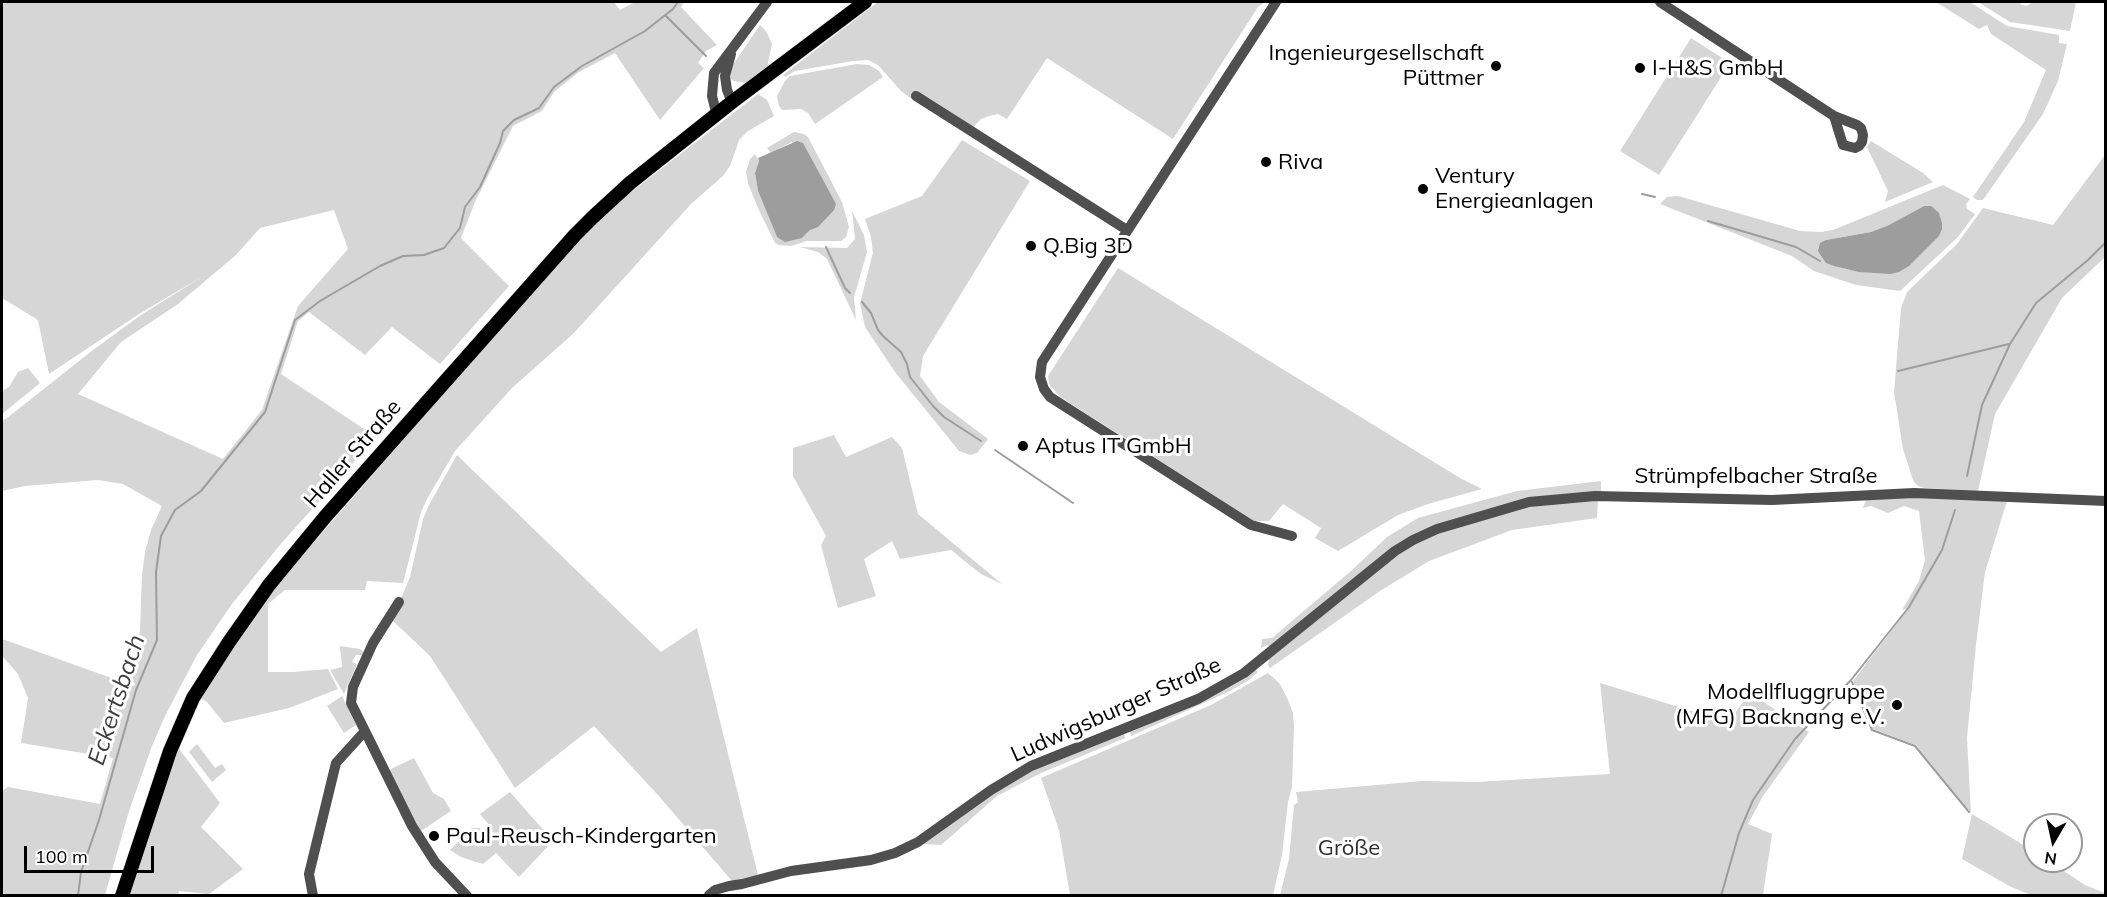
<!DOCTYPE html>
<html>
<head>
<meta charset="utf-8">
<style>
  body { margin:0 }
  #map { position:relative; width:2107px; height:897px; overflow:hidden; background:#fff; font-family:Mulish,sans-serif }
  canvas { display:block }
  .frame { position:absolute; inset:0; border:3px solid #000; pointer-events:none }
  .north { position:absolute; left:2023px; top:813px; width:60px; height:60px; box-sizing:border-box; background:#fff; border:2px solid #999; border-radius:50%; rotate:189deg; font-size:16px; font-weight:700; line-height:24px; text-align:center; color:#000 }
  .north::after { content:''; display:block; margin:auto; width:21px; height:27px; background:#000; clip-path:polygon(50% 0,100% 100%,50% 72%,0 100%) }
  .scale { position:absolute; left:24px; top:846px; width:130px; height:27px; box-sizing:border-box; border:3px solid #000; border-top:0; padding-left:8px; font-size:18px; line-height:21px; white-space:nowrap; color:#000; -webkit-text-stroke:4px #fff; paint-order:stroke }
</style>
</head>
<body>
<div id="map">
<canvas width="2107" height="897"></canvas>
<div class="frame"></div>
<div class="north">N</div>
<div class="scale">100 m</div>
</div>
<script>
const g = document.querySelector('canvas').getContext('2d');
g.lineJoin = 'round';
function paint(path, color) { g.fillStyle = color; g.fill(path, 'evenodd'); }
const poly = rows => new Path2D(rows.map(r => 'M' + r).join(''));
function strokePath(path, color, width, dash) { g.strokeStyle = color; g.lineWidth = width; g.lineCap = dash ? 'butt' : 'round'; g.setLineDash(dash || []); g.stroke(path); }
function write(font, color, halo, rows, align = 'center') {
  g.font = font + ' Mulish,sans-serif'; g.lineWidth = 6; g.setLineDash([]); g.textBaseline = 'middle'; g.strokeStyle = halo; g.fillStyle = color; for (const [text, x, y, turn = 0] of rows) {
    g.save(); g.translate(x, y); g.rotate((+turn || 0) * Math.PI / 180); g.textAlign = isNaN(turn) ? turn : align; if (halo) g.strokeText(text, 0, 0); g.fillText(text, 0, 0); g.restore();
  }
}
const green = poly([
  [2,2,614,2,620,10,635,2,684,2,681,7,717,45,706,51,698,63,704,68,660,120,615,53,579,72,554,92,542,111,513,126,475,202,461,238,509,286,440,364,392,327,365,355,309,312,298,321,281,374,376,437,279,546,232,604,197,655,165,716,152,746,129,811,105,895,2,895,2,791,8,787,100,804,113,758,21,743,28,698,18,674,2,656,2,639,134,686,135,683,125,680,136,654,140,630,142,575,145,552,151,530,162,506,123,484,98,480,25,486,2,491,2,421,7,418,93,350,141,315,205,275,139,314,49,374,38,320,2,298],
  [334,210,348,249,298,306,262,410,223,459,78,394,121,342,178,304,236,255,260,228],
  [878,2,1265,2,1258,7,1173,139,1047,58,1007,119,998,114,989,116,981,119,973,127,919,92,913,100,901,91,878,65,868,60,853,61,795,71,785,77,783,75],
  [1936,2,1970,2,2007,26,2059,35,2059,43,2067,44,2058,81,2043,114,1983,200,1977,200,1973,197,2024,122,2046,70,1991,34,1987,25,1979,29],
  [1978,2,2019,2,2022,5,2027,6,2032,2,2076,2,2070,31,2010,22],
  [760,25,766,31,772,44,768,62,769,66,746,83,734,81,731,79,730,69],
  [1691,38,1730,63,1659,175,1620,151],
  [857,64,869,65,879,71,883,77,815,124,808,113,801,109,782,110,779,106,777,96,785,81,790,76],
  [758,94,767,100,774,116,748,131,739,140,730,166,723,176,691,204,574,333,512,388,455,451,427,499,421,512,403,583,367,581,365,590,285,590,268,604,268,672,293,672,328,669,338,689,289,708,224,723,207,702,200,698,259,605,556,265,617,203],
  [794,132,804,134,808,137,842,202,849,227,846,237,841,241,807,241,791,246,779,245,775,243,757,206,748,183,746,172,750,159,755,154,759,161,755,173,758,191,777,237,802,238,810,230,792,142,771,153,767,148],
  [962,140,1030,181,923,356,920,376,939,402,988,439,977,453,970,455,959,451,895,372,865,327,860,303,873,253,871,237,865,219,922,196],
  [1871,141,1923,173,1933,182,1885,202,1888,191,1867,147],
  [2105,155,2105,257,2062,298,1995,414,1978,491,1925,488,1918,486,1914,482,1911,474,1903,449,1894,392,1901,308,1907,292,1957,244,1983,208,2053,225],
  [1943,185,1970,199,1966,204,1967,209,1975,214,1958,237,1900,291,1856,285,1814,271,1792,256,1660,204,1667,197,1678,196,1800,231,1821,232,1833,230],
  [1924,206,1876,273,1845,269,1826,240,1871,232,1889,225],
  [852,211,864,235,867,252,854,297,856,320,827,259,818,252,800,247,847,248,855,239],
  [1118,268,1460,478,1482,489,1428,504,1398,515,1338,551,1315,538,1321,528,1283,504,1269,521,1254,521,1059,396,1049,384,1048,376],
  [28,368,40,383,2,414,2,391,9,387,18,372],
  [834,435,846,457,892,437,902,448,918,514,1002,584,981,574,951,550,900,559,892,541,864,559,876,596,838,608,821,545,826,536,793,476,793,448],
  [457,455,661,652,697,628,758,875,732,881,657,794,594,726,515,788,430,656,392,620,410,577,423,519,429,505],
  [1601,481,1601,492,1555,495,1425,530,1271,647,1267,645,1261,648,1262,639,1272,638,1351,571,1387,537,1418,518,1517,491],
  [1917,497,2007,501,1985,572,1976,645,1967,738,1971,813,1916,745,1873,729,1853,681,1909,608,1902,610,1919,581,1925,560,1919,511,1904,506,1888,513,1871,506,1863,508,1866,500],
  [1598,500,1597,518,1512,530,1429,561,1380,591,1270,668,1268,665,1269,659,1404,549,1450,528,1523,508,1558,502],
  [340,646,360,649,364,653,363,655,356,655,352,662,357,664,344,694,330,670,342,667],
  [1256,670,1258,672,1249,680,1230,691,1131,736,1129,730],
  [1268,673,1280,684,1288,700,1293,713,1294,726,1292,787,1288,802,1282,855,1273,895,1070,895,1059,830,1041,778,1211,705],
  [1600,683,1728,722,1750,693,1809,732,1763,796,1748,824,1772,834,1763,895,1280,895,1289,859,1294,805,1298,802,1296,792,1422,781,1477,782,1610,774],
  [342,696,356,725,344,733,327,706],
  [1123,732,1125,738,1041,773,997,796,941,845,924,844,1017,776],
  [197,744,215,768,222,764,226,770,212,782,189,752],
  [177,746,220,803,201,827,243,869,209,894,179,891,178,895,128,896],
  [414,758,433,793,444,799,451,811,421,831,414,823,387,771],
  [510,792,553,841,519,877,496,853,483,864,461,857,450,850,472,828,479,828,484,833,490,826,480,814],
  [1972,814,2035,852,2035,861,2049,861,2085,885,2105,893,2105,895,2032,895,2011,887,1962,859]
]);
const water = poly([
  [797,141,803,143,836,204,834,210,818,227,810,230,802,238,785,242,777,237,758,191,755,173,759,161,758,158],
  [1924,206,1931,206,1939,213,1942,223,1942,229,1939,236,1909,266,1899,272,1890,274,1859,272,1834,266,1826,263,1818,251,1820,243,1826,240,1871,232,1889,225]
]);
const stream = poly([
  [666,16,706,56],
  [1642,194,1655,197],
  [1708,221,1796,247,1820,261],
  [826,247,845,288,850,293],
  [862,302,871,313,878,330,883,336,901,352,907,364,910,377,933,406,944,417,981,441],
  [1898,371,2009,344],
  [995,450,1073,503],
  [1967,476,1982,405,2010,344,2036,303,2088,260,2106,242],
  [1852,682,1872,730,1915,746,1969,812],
  [78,896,81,872,99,820,136,690,157,640,156,572,161,536,175,510,201,491,265,412,295,320,320,301,380,266,403,256,424,255,444,248,460,228,465,207,480,187,500,143,503,131,514,120,539,108,554,87,582,66,645,31,673,9,678,2],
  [1721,896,1739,833,1753,800,1795,739,1851,680,1909,607,1942,550,1955,510]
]);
const minor = poly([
  [1276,2,1042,362,1040,377,1044,389,1050,397,1251,525,1292,536],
  [1660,2,1834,116,1857,125,1861,128,1863,135,1862,142,1859,146,1855,148,1843,145,1834,116],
  [731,54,725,76,727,90,732,102],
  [916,96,1127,230],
  [719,113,715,108,712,96,714,73,767,2],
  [365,731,412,826,435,862,467,896],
  [709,895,715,890,729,886,742,884,791,871,871,860,895,853,918,842,991,790,1031,766,1198,699,1244,673,1395,551,1413,540,1437,529,1529,502,1595,496,1772,500,1914,493,2106,501],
  [313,896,309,874,336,763,365,731,351,703,353,687,373,643,399,602]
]);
const major = poly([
  [122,896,170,751,193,698,229,642,269,585,325,517,575,235,593,217,630,183,732,102,865,2]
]);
const markers = [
  [1496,66,6,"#000"],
  [1640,68,6,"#000"],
  [1266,162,6,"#000"],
  [1423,189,6,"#000"],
  [1031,246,6,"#000"],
  [1023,446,6,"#000"],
  [1897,705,6,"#000"],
  [434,836,6,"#000"]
];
const poiNames = [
  ["Ingenieurgesellschaft",1484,53,"right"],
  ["Püttmer",1484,78,"right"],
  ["I-H&S GmbH",1652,68],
  ["Riva",1278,162],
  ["Ventury",1435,176],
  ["Energieanlagen",1435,201],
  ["Q.Big 3D",1043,246],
  ["Aptus IT GmbH",1035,446],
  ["Modellfluggruppe",1885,692,"right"],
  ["(MFG) Backnang e.V.",1885,717,"right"],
  ["Paul-Reusch-Kindergarten",446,836]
];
const streetNames = [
  ["Haller Straße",353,454,-49],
  ["Strümpfelbacher Straße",1756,476],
  ["Ludwigsburger Straße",1116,710,-24]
];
const parkNames = [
  ["Größe",1349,848]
];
const waterNames = [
  ["Eckertsbach",117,700,-72]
];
paint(green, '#d6d6d6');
paint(water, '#9d9d9d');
strokePath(stream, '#9d9d9d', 2);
strokePath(major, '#dbdbdb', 15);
strokePath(minor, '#4f4f4f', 10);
strokePath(major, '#000', 14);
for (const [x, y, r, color] of markers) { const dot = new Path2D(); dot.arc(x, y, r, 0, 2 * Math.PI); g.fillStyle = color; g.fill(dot); strokePath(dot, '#fff', 2); }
write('22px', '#000', '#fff', poiNames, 'left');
write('22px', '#000', '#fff', streetNames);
write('22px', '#2d2d2d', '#fff', parkNames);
write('italic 24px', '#3e3e3e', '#fff', waterNames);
</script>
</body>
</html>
